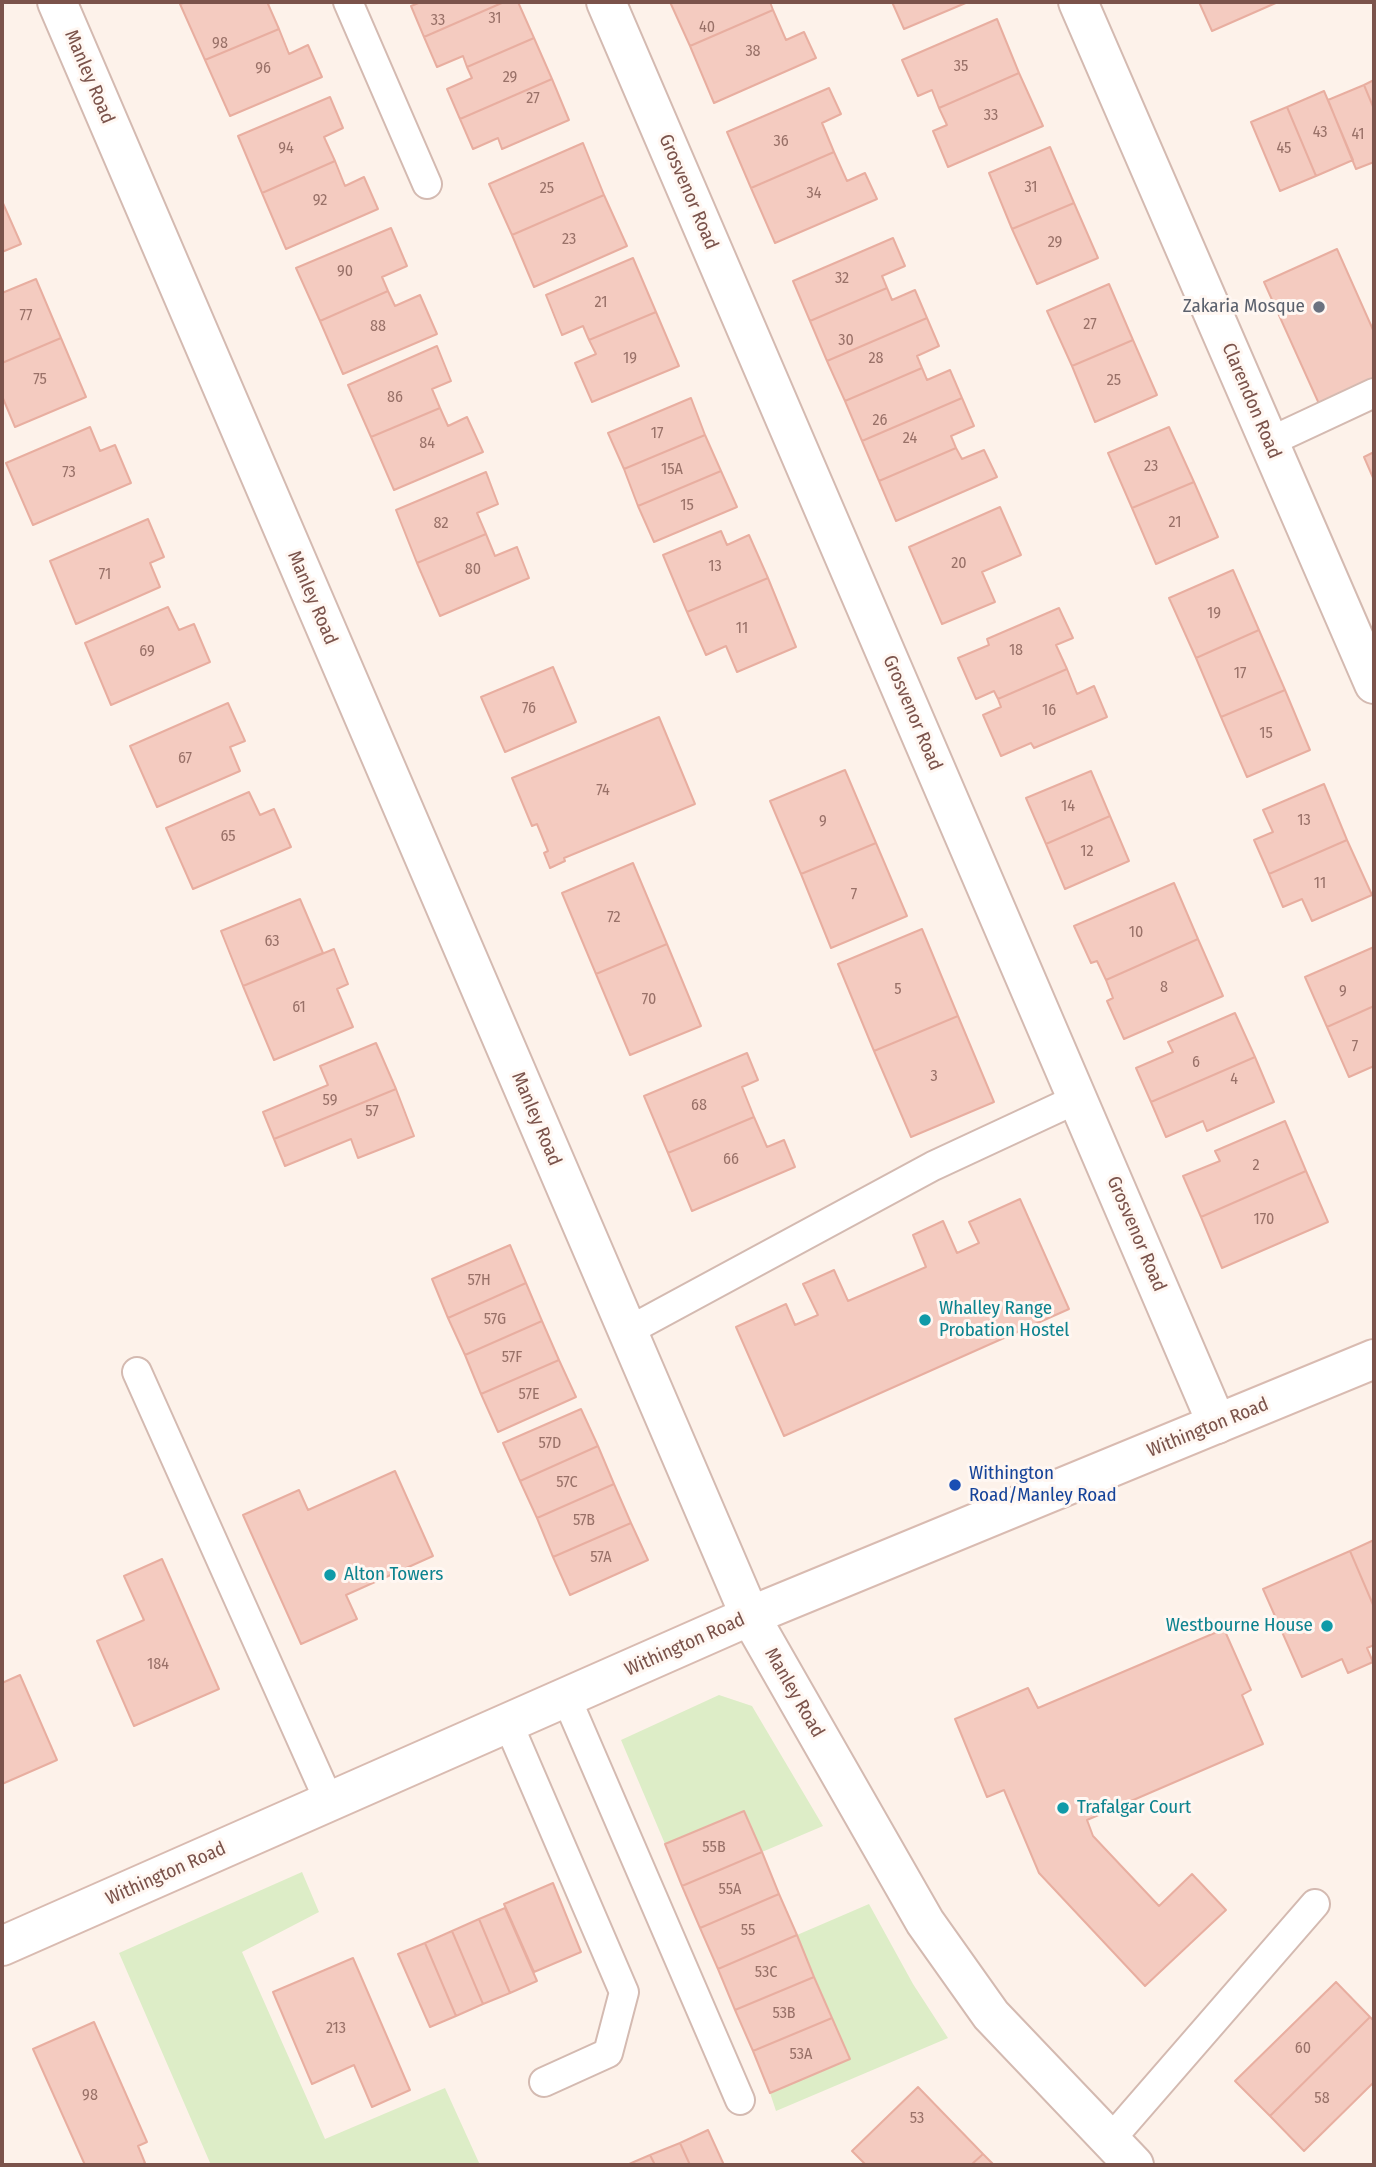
<!DOCTYPE html>
<html>
<head>
<meta charset="utf-8">
<style>
  body { margin:0 }
  #map { position:relative; width:1376px; height:2167px; overflow:hidden; background:#fdf2ea; font-family:"Fira Sans Condensed",sans-serif }
  canvas { display:block }
  .frame { position:absolute; inset:0; border:4px solid #7b534b; pointer-events:none }
</style>
</head>
<body>
<div id="map">
<canvas width="1376" height="2167"></canvas>
<div class="frame"></div>
</div>
<script>
const g = document.querySelector('canvas').getContext('2d');
g.lineJoin = 'round';
function paint(path, color) { g.fillStyle = color; g.fill(path, 'evenodd'); }
const poly = rows => new Path2D(rows.map(r => 'M' + r).join(''));
function strokePath(path, color, width, dash) { g.strokeStyle = color; g.lineWidth = width; g.lineCap = dash ? 'butt' : 'round'; g.setLineDash(dash || []); g.stroke(path); }
function write(font, color, halo, rows, align = 'center') {
  g.font = font + ' "Fira Sans Condensed",sans-serif'; g.lineWidth = 6; g.setLineDash([]); g.textBaseline = 'middle'; g.strokeStyle = halo; g.fillStyle = color; for (const [text, x, y, turn = 0] of rows) {
    g.save(); g.translate(x, y); g.rotate((+turn || 0) * Math.PI / 180); g.textAlign = isNaN(turn) ? turn : align; if (halo) g.strokeText(text, 0, 0); g.fillText(text, 0, 0); g.restore();
  }
}
const green = poly([
  [719,1695,752,1706,823,1826,762,1852,744,1811,665,1844,621,1740],
  [302,1872,319,1912,242,1952,325,2139,445,2088,480,2165,211,2165,119,1953],
  [869,1904,913,1984,948,2038,776,2111,770,2093,849,2059,797,1935]
]);
const building = poly([
  [187,2,272,2,268,4,279,29,205,60,180,4,187,2],
  [421,2,504,2,424,37,411,6,421,2],
  [504,2,518,2,534,38,467,67,463,56,437,67,424,37,504,2],
  [670,2,770,2,773,10,690,46,670,2],
  [892,2,968,2,904,29,892,2],
  [1199,2,1278,2,1212,31,1199,2],
  [773,10,786,40,804,32,816,58,714,103,690,46,773,10],
  [997,19,1019,73,939,108,932,90,918,96,902,60,997,19],
  [279,29,289,54,308,45,322,77,230,116,205,60,279,29],
  [534,38,552,79,460,119,447,89,472,78,467,67,534,38],
  [1019,73,1043,126,948,167,933,131,947,125,939,108,1019,73],
  [552,79,569,120,502,149,498,138,473,149,460,119,552,79],
  [1374,80,1374,109,1364,85,1374,80],
  [1364,85,1374,109,1374,162,1356,169,1328,100,1364,85],
  [829,88,841,114,822,123,834,152,751,188,727,132,829,88],
  [1324,91,1353,160,1316,176,1287,107,1324,91],
  [330,97,343,128,324,137,335,161,262,193,238,136,330,97],
  [1287,107,1316,176,1280,191,1251,122,1287,107],
  [583,143,604,195,512,235,489,184,583,143],
  [1050,147,1074,203,1012,229,989,173,1050,147],
  [834,152,847,181,865,173,877,199,775,243,751,188,834,152],
  [335,161,345,186,364,177,378,209,286,249,262,193,335,161],
  [604,195,627,246,534,287,512,235,604,195],
  [2,201,21,244,2,252,2,201],
  [1074,203,1098,258,1037,284,1012,229,1074,203],
  [391,228,407,266,382,277,388,291,320,321,296,268,391,228],
  [893,238,905,266,882,276,887,288,810,321,793,281,893,238],
  [1337,249,1374,332,1374,382,1320,406,1264,282,1337,249],
  [633,258,656,312,589,340,583,326,562,335,546,295,633,258],
  [36,279,61,338,2,363,2,293,36,279],
  [1109,284,1133,340,1072,366,1047,311,1109,284],
  [887,288,892,300,915,290,927,318,827,361,810,321,887,288],
  [388,291,395,306,420,295,437,334,343,374,320,321,388,291],
  [656,312,679,366,592,402,575,363,596,354,589,340,656,312],
  [927,318,939,346,917,356,922,368,845,401,827,361,927,318],
  [61,338,86,397,15,427,2,396,2,363,61,338],
  [1133,340,1157,395,1095,422,1072,366,1133,340],
  [437,346,451,381,432,389,440,408,371,437,348,385,437,346],
  [922,368,927,380,950,370,962,398,862,441,845,401,922,368],
  [691,398,705,435,624,469,608,433,691,398],
  [962,398,974,426,951,436,956,448,879,481,862,441,962,398],
  [440,408,448,426,467,417,483,452,394,490,371,437,440,408],
  [90,427,100,451,115,445,131,483,33,525,6,463,90,427],
  [1169,427,1194,482,1132,508,1108,453,1169,427],
  [705,435,721,471,638,506,624,469,705,435],
  [956,448,962,459,984,450,997,477,896,521,879,481,956,448],
  [1374,452,1374,480,1364,457,1374,452],
  [721,471,737,507,654,542,638,506,721,471],
  [486,472,498,504,477,513,486,534,417,563,396,510,486,472],
  [1194,482,1218,537,1156,564,1132,508,1194,482],
  [1000,507,1021,555,982,572,995,602,942,624,909,547,1000,507],
  [148,519,164,557,150,563,160,587,76,624,50,561,148,519],
  [721,531,727,545,749,535,768,578,687,612,663,555,721,531],
  [486,534,495,556,517,547,529,578,440,616,417,563,486,534],
  [1233,570,1259,630,1196,658,1169,598,1233,570],
  [768,578,796,647,737,672,726,646,706,655,687,612,768,578],
  [168,607,179,630,194,624,210,662,111,705,85,643,168,607],
  [1059,608,1073,638,1056,645,1067,669,998,699,994,691,976,699,958,658,989,645,987,639,1059,608],
  [1259,630,1285,690,1221,717,1196,658,1259,630],
  [553,667,576,722,505,752,481,697,553,667],
  [1067,669,1077,694,1094,686,1107,717,1034,748,1031,743,1001,756,983,715,1001,707,998,699,1067,669],
  [1285,690,1310,750,1247,777,1221,717,1285,690],
  [228,703,245,741,230,747,240,771,157,807,130,746,228,703],
  [659,717,695,804,564,858,565,861,550,868,544,853,548,851,537,824,532,826,512,778,659,717],
  [845,770,876,843,801,874,770,801,845,770],
  [1091,771,1110,816,1046,844,1026,798,1091,771],
  [1324,784,1347,840,1269,874,1254,840,1273,832,1263,810,1324,784],
  [249,792,260,815,274,809,291,847,193,889,166,828,249,792],
  [1110,816,1129,861,1065,889,1046,844,1110,816],
  [1347,840,1372,895,1312,921,1302,899,1283,907,1269,874,1347,840],
  [876,843,907,916,831,948,801,874,876,843],
  [633,863,667,944,596,974,562,893,633,863],
  [1174,883,1198,939,1106,980,1097,961,1091,963,1074,926,1174,883],
  [300,899,323,953,243,986,221,931,300,899],
  [922,929,958,1016,874,1051,838,964,922,929],
  [1198,939,1223,996,1124,1039,1107,1001,1113,998,1106,980,1198,939],
  [667,944,701,1026,630,1055,596,974,667,944],
  [1374,947,1374,1006,1327,1027,1305,977,1374,947],
  [334,949,348,984,337,989,353,1027,274,1060,243,986,334,949],
  [1374,1006,1374,1066,1349,1077,1327,1027,1374,1006],
  [1235,1013,1255,1057,1151,1102,1136,1068,1173,1052,1168,1042,1235,1013],
  [958,1016,994,1102,911,1137,874,1051,958,1016],
  [376,1043,396,1089,274,1139,263,1112,328,1085,320,1066,376,1043],
  [747,1053,758,1080,742,1087,754,1117,668,1153,644,1096,747,1053],
  [1255,1057,1274,1102,1207,1131,1203,1121,1166,1137,1151,1102,1255,1057],
  [396,1089,414,1136,358,1158,351,1139,285,1166,274,1139,396,1089],
  [754,1117,767,1147,784,1140,795,1167,692,1211,668,1153,754,1117],
  [1285,1121,1306,1171,1201,1217,1183,1176,1220,1161,1215,1151,1285,1121],
  [1306,1171,1328,1222,1222,1268,1201,1217,1306,1171],
  [1020,1199,1069,1309,784,1436,736,1327,786,1304,795,1325,818,1315,803,1284,834,1270,848,1301,926,1267,913,1235,943,1221,957,1253,979,1243,969,1222,1020,1199],
  [510,1245,526,1283,448,1318,432,1279,510,1245],
  [526,1283,542,1321,465,1355,448,1318,526,1283],
  [542,1321,559,1360,481,1394,465,1355,542,1321],
  [559,1360,576,1397,498,1432,481,1394,559,1360],
  [581,1409,598,1446,520,1481,503,1443,581,1409],
  [598,1446,614,1484,537,1518,520,1481,598,1446],
  [395,1471,433,1556,346,1595,357,1619,301,1644,243,1515,299,1490,308,1510,395,1471],
  [614,1484,631,1523,553,1557,537,1518,614,1484],
  [631,1523,648,1560,570,1595,553,1557,631,1523],
  [1374,1540,1374,1607,1350,1551,1374,1540],
  [1350,1551,1374,1607,1374,1645,1367,1648,1373,1662,1348,1673,1342,1659,1302,1677,1263,1589,1350,1551],
  [162,1559,219,1689,134,1726,97,1641,144,1620,124,1576,162,1559],
  [1224,1629,1251,1690,1242,1695,1263,1744,1087,1820,1093,1836,1159,1906,1192,1874,1226,1910,1145,1986,1039,1873,1004,1790,987,1797,955,1719,1028,1688,1038,1708,1224,1629],
  [20,1675,57,1760,2,1784,2,1683,20,1675],
  [744,1811,762,1852,682,1886,665,1844,744,1811],
  [762,1852,779,1894,700,1928,682,1886,762,1852],
  [553,1883,581,1952,534,1972,504,1904,553,1883],
  [779,1894,797,1935,718,1969,700,1928,779,1894],
  [505,1908,537,1981,510,1993,479,1919,505,1908],
  [479,1919,510,1993,483,2004,452,1931,479,1919],
  [452,1931,483,2004,456,2016,425,1943,452,1931],
  [797,1935,814,1977,735,2010,718,1969,797,1935],
  [425,1943,456,2016,430,2027,398,1954,425,1943],
  [353,1958,410,2090,372,2107,354,2065,312,2084,273,1992,353,1958],
  [814,1977,832,2018,753,2051,735,2010,814,1977],
  [1336,1982,1370,2017,1270,2116,1235,2081,1336,1982],
  [1370,2017,1374,2021,1374,2082,1304,2151,1270,2116,1370,2017],
  [832,2018,850,2059,770,2093,753,2051,832,2018],
  [94,2022,147,2142,138,2146,145,2163,141,2165,85,2165,33,2049,94,2022],
  [918,2087,983,2154,971,2165,866,2165,852,2151,918,2087],
  [708,2130,724,2165,690,2165,680,2143,708,2130],
  [680,2143,690,2165,655,2165,650,2155,680,2143],
  [983,2154,994,2165,971,2165,983,2154],
  [650,2155,655,2165,627,2165,636,2161,650,2155]
]);
const lane = poly([
  [348,2,427,184],
  [1269,442,1374,393],
  [628,1331,933,1166,1077,1099],
  [137,1372,329,1801],
  [566,1697,740,2100],
  [508,1723,624,1992,608,2053,544,2082],
  [1110,2140,1315,1904]
]);
const street = poly([
  [57,2,750,1616,925,1922,991,2015,1134,2165],
  [606,2,1217,1424],
  [1078,2,1374,684]
]);
const secondary = poly([
  [2,1946,750,1616,1374,1359]
]);
const markers = [
  [1319,307,7,"#6b7280"],
  [925,1320,7,"#0f9aa8"],
  [955,1485,7,"#1a4fb4"],
  [330,1575,7,"#0f9aa8"],
  [1327,1626,7,"#0f9aa8"],
  [1063,1808,7,"#0f9aa8"]
];
const numberNames = [
  ["31",495,19],
  ["33",438,21],
  ["40",707,28],
  ["98",220,44],
  ["38",753,52],
  ["35",961,67],
  ["96",263,69],
  ["29",510,78],
  ["27",533,99],
  ["33",991,116],
  ["43",1320,133],
  ["41",1358,135],
  ["36",781,142],
  ["94",286,149],
  ["45",1284,149],
  ["31",1031,188],
  ["25",547,189],
  ["34",814,194],
  ["92",320,201],
  ["23",569,240],
  ["29",1055,243],
  ["90",345,272],
  ["32",842,279],
  ["21",601,303],
  ["77",26,316],
  ["27",1090,325],
  ["88",378,327],
  ["30",846,341],
  ["19",630,359],
  ["28",876,359],
  ["75",40,380],
  ["25",1114,381],
  ["86",395,398],
  ["26",880,421],
  ["17",657,434],
  ["24",910,439],
  ["84",427,444],
  ["23",1151,467],
  ["15A",672,470],
  ["73",69,473],
  ["15",687,506],
  ["21",1175,523],
  ["82",441,524],
  ["20",959,564],
  ["13",715,567],
  ["80",473,570],
  ["71",105,575],
  ["19",1214,614],
  ["11",742,629],
  ["18",1016,651],
  ["69",147,652],
  ["17",1240,674],
  ["76",529,709],
  ["16",1049,711],
  ["15",1266,734],
  ["67",185,759],
  ["74",603,791],
  ["14",1068,807],
  ["13",1304,821],
  ["9",823,822],
  ["65",228,837],
  ["12",1087,852],
  ["11",1320,884],
  ["7",854,895],
  ["72",614,918],
  ["10",1136,933],
  ["63",272,942],
  ["8",1164,988],
  ["5",898,990],
  ["9",1343,992],
  ["70",649,1000],
  ["61",299,1008],
  ["7",1355,1047],
  ["6",1196,1063],
  ["3",934,1077],
  ["4",1234,1080],
  ["59",330,1101],
  ["68",699,1106],
  ["57",372,1112],
  ["66",731,1160],
  ["2",1256,1166],
  ["170",1264,1220],
  ["57H",479,1281],
  ["57G",495,1320],
  ["57F",512,1358],
  ["57E",529,1395],
  ["57D",550,1444],
  ["57C",567,1483],
  ["57B",584,1521],
  ["57A",601,1558],
  ["184",158,1665],
  ["55B",714,1848],
  ["55A",730,1890],
  ["55",748,1931],
  ["53C",766,1973],
  ["53B",784,2014],
  ["213",336,2029],
  ["60",1303,2049],
  ["53A",801,2055],
  ["98",90,2096],
  ["58",1322,2099],
  ["53",917,2119]
];
const streetNames = [
  ["Manley Road",89,77,67],
  ["Grosvenor Road",688,192,67],
  ["Clarendon Road",1251,401,67],
  ["Manley Road",312,598,67],
  ["Grosvenor Road",912,713,67],
  ["Manley Road",536,1119,67],
  ["Grosvenor Road",1136,1234,67],
  ["Withington Road",1208,1428,-22],
  ["Withington Road",685,1645,-24],
  ["Manley Road",794,1693,60],
  ["Withington Road",166,1874,-24]
];
const worshipNames = [
  ["Zakaria Mosque",1305,307]
];
const cultureNames = [
  ["Whalley Range",939,1309],
  ["Probation Hostel",939,1331],
  ["Alton Towers",344,1575],
  ["Westbourne House",1313,1626,"right"],
  ["Trafalgar Court",1077,1808]
];
const transitNames = [
  ["Withington",969,1474],
  ["Road/Manley Road",969,1496]
];
paint(green, '#ddedc7');
paint(building, '#f4cbc0');
strokePath(building, '#e8aea0', 2);
strokePath(lane, '#d4bab1', 32);
strokePath(street, '#d4bab1', 42);
strokePath(secondary, '#d9bbb1', 42);
strokePath(lane, '#fff', 28);
strokePath(street, '#fff', 38);
strokePath(secondary, '#fff', 38);
for (const [x, y, r, color] of markers) { const dot = new Path2D(); dot.arc(x, y, r, 0, 2 * Math.PI); g.fillStyle = color; g.fill(dot); strokePath(dot, '#fff7f2', 2.5); }
write('16px', '#997168', null, numberNames);
write('19px', '#7b534b', '#fff7f2', streetNames);
write('19px', '#5b616d', '#fff7f2', worshipNames, 'right');
write('19px', '#0d838f', '#fff7f2', cultureNames, 'left');
write('19px', '#164399', '#fff7f2', transitNames, 'left');
</script>
</body>
</html>
